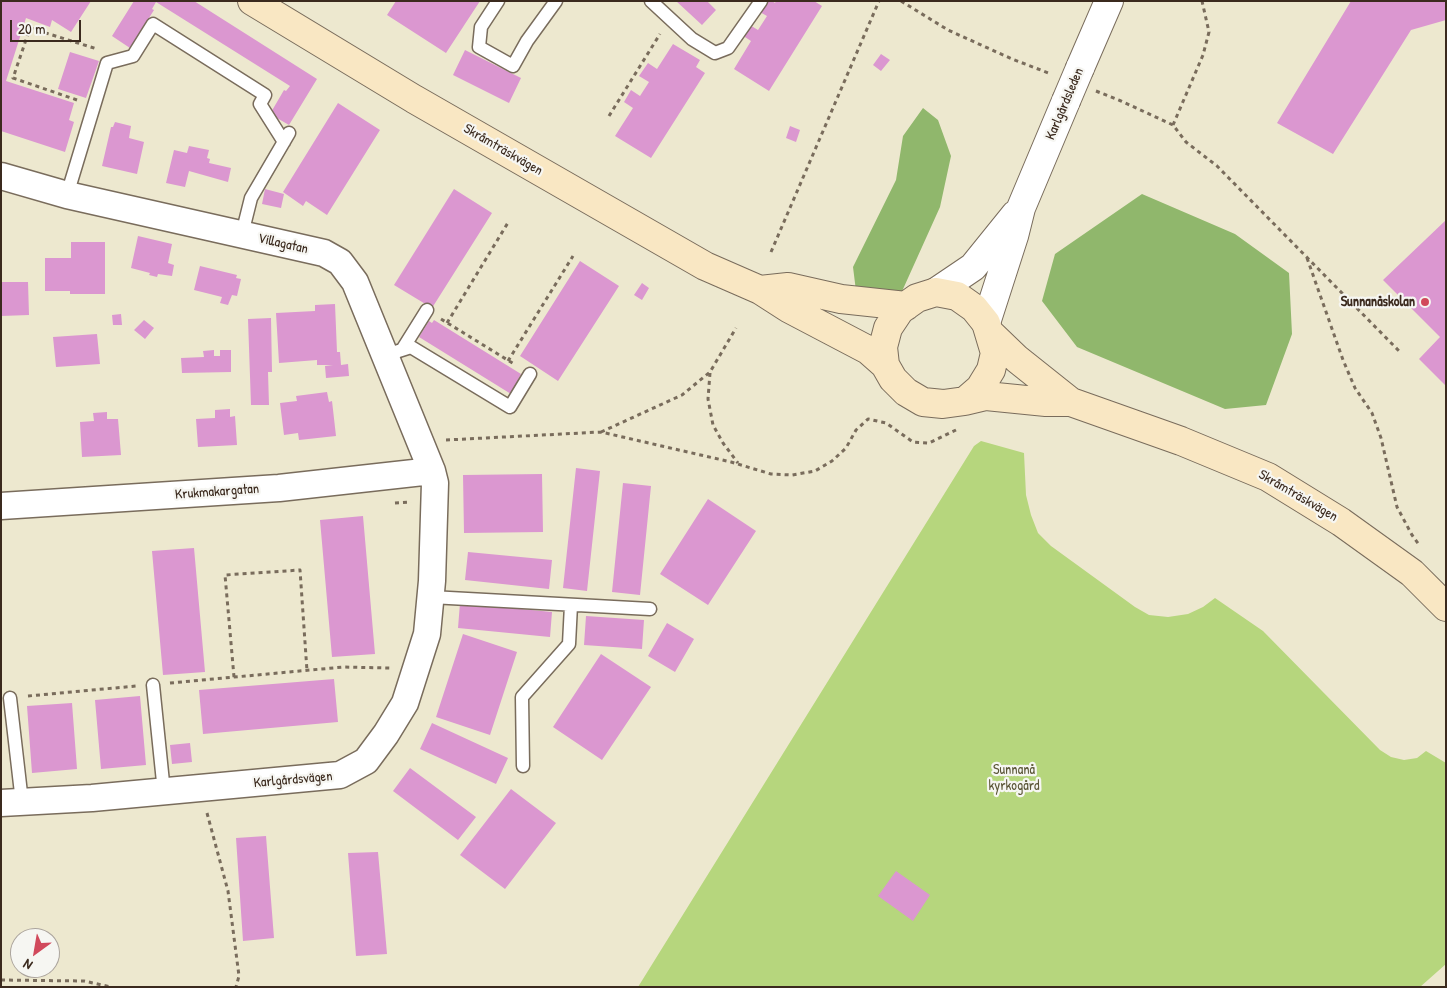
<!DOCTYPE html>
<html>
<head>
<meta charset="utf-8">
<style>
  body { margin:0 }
  #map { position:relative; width:1447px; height:988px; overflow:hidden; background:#ede8cf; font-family:"Patrick Hand",sans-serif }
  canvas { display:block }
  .frame { position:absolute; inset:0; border:2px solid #3b2a1e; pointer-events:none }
  .north { position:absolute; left:10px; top:928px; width:50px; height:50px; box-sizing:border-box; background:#f6f6f2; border:1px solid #aba49d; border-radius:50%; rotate:212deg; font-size:14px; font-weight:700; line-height:20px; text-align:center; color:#3b2a1e }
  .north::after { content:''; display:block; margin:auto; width:18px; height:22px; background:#d1495b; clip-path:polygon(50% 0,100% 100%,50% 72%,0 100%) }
  .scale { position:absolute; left:10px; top:20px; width:71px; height:22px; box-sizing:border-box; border:2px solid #3b2a1e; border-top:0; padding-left:6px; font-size:15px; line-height:18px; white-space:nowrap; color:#3b2a1e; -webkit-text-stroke:4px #f6f6f2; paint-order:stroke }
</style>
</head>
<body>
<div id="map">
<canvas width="1447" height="988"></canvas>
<div class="frame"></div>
<div class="north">N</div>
<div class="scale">20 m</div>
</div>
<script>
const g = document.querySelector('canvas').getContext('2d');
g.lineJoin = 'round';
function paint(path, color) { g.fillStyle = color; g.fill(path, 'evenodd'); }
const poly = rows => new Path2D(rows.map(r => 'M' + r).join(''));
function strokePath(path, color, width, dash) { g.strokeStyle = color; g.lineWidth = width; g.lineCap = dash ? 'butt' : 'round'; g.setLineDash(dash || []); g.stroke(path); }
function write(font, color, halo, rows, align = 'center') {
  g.font = font + ' "Patrick Hand",sans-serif'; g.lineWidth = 4.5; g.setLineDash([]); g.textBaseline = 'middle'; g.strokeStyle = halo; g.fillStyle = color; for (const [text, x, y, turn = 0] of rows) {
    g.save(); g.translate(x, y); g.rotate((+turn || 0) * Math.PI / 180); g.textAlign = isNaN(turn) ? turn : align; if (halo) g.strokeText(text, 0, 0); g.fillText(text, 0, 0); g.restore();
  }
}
const green = poly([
  [981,441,1024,453,1026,495,1031,515,1038,533,1051,546,1135,607,1149,615,1168,617,1188,614,1203,607,1215,598,1263,631,1380,750,1391,757,1404,760,1417,758,1426,751,1446,763,1446,964,1420,987,638,987,974,446]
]);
const forest = poly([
  [923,108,938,120,951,156,940,207,899,298,856,291,853,267,896,180,903,136],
  [1142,194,1235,234,1289,273,1292,334,1266,405,1225,409,1077,347,1042,301,1055,254]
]);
const building = poly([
  [1,1,91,1,71,32,52,20,50,27,26,18,6,81,74,103,69,120,74,122,65,152,1,131],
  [134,1,194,1,317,79,289,125,270,114,284,90,286,91,290,86,156,2,152,9,154,10,130,48,112,36],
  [396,1,480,1,446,53,387,15],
  [676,1,707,1,716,10,702,25],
  [764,1,772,1,775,3,776,1,814,1,822,6,769,91,734,69,751,41,742,35,748,24,758,30,767,16,758,11],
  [1351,1,1446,1,1446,20,1411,30,1333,154,1277,123],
  [673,44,700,60,696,67,705,73,651,158,615,136,633,108,624,102,631,90,640,96,649,82,639,76,648,63,657,69],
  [465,50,521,78,509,103,453,75],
  [70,52,99,61,86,98,58,89],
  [881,54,890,60,881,71,873,65],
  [338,103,380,130,327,215,306,201,303,206,283,192],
  [115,122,131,126,129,138,144,142,137,174,102,166,111,127,113,127],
  [790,126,800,130,796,142,786,138],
  [189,146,209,150,207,158,210,159,209,163,231,168,228,182,189,171,185,187,166,183,174,150,187,153],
  [265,189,284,194,281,208,262,204],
  [454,189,492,213,432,308,394,285],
  [1446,220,1446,386,1419,359,1440,337,1383,280],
  [138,236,172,244,168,263,174,265,172,276,158,274,157,277,149,275,150,273,131,268],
  [71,242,105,242,105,294,70,294,70,291,45,291,45,258,71,258],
  [580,261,619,286,558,381,520,356],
  [200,266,237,275,236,278,241,279,237,296,232,295,228,305,220,303,222,297,194,290],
  [1,282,28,282,29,315,1,316],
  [642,283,649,288,642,300,634,295],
  [335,304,337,352,340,352,341,365,348,364,349,376,326,378,325,366,333,365,317,365,317,360,279,363,276,313,315,311,315,305],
  [121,314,122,325,113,325,112,315],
  [271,318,272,372,268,372,269,405,251,405,248,319],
  [144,320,154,328,145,339,134,330],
  [434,320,521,374,511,394,419,337,429,321,432,323],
  [97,334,100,364,56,367,53,337],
  [214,350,214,356,220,356,220,350,231,350,231,372,182,373,181,358,204,357,203,351],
  [327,392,329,402,332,401,336,436,299,440,298,433,284,435,280,403,297,401,296,396],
  [230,409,230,417,235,416,237,445,198,447,196,419,215,418,215,410],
  [107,412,107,419,118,419,121,455,82,457,80,422,94,421,93,413],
  [576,468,600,471,587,591,563,588],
  [542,474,543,532,464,533,463,475],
  [623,483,651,486,640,595,612,592],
  [708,499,756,531,708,605,660,574],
  [363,516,375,654,332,657,320,520],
  [194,548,205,672,163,675,152,551],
  [468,552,552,560,549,589,465,580],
  [460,603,552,612,550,637,458,628],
  [586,616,644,620,642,649,584,645],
  [667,623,694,639,675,672,648,656],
  [463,634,517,652,490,735,436,717],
  [601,654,651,687,602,760,553,727],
  [334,679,338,722,203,734,199,690],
  [140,696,146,765,101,769,95,700],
  [72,703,77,769,32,773,27,706],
  [432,723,508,758,496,784,420,749],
  [190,743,192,762,172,764,170,745],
  [410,768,476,817,458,840,393,791],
  [511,789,556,823,505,889,460,855],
  [266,836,274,938,243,941,236,838],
  [378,852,387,954,356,956,348,853],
  [896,871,930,895,913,921,878,896]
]);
const path = poly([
  [901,1,948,30,1012,59,1051,74],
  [1096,91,1121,101,1173,125,1186,142,1217,166,1401,353],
  [77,100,13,78,30,28,97,49],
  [609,116,660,34],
  [1173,125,1203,55,1209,32,1202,1],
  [771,252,879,1],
  [1307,258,1343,360,1355,388,1372,413,1381,438,1397,507,1412,535,1420,546],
  [441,319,514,364],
  [447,323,509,221],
  [508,361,573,256],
  [710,373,708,399,713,425,723,443,738,463],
  [601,432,682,395,710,372,736,328],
  [446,440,601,432,731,462,771,474,792,475,815,471,832,461,846,448,856,430,868,419,886,423,913,442,929,443,956,430],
  [395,503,411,502],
  [234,677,225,575,300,570,307,671],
  [170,683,343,667,390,668],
  [28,696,136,686],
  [207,813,228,891,239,976,236,987],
  [1,980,84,981,111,987]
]);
const service = poly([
  [498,1,481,27,479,47,513,66,527,41,556,1],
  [651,1,692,39,715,53,728,48,761,1],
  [67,195,107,63,133,56,153,24,265,95,260,104,284,142],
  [242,234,251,198,289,133],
  [402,350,427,310],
  [386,355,411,347,510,407,530,374],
  [431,597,650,609],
  [153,685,164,792],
  [10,698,22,802],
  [523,766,522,697,569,644,571,605]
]);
const minor = poly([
  [1,176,67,195,324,253,340,262,355,282,432,471,435,483,432,581,427,634,405,703,386,734,366,761,340,775,92,798,1,803],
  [1,506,279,488,432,471]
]);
const tertiary = poly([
  [1080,68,1109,1],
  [936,292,973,267,1015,215],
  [986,323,1014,236,1021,208,1066,101]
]);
const secondary = poly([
  [252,1,414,99,705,266,760,290,788,308,868,350,885,365],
  [760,290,788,287,841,299,906,306],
  [936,292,957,296,974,308,986,323,995,353,991,370,980,388,965,401,943,404,923,402,906,392,893,379,885,365,883,347,888,328,900,310,917,298,936,292],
  [991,334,1017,359,1071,402],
  [965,401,986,396,1046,402,1071,402,1181,441,1268,477,1341,522,1412,573,1446,607]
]);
const tertiaryBridge = poly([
  [1066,101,1080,68]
]);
const markers = [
  [1425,302,5,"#d1495b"]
];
const streetNames = [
  ["Karlgårdsleden",1065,104,-67],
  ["Skråmträskvägen",503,150,30],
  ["Villagatan",283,244,13],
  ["Krukmakargatan",217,492,-4],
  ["Skråmträskvägen",1298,496,30],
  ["Karlgårdsvägen",293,780,-5]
];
const poiNames = [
  ["Sunnanåskolan",1415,302]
];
const parkNames = [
  ["Sunnanå",1014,770],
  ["kyrkogård",1014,786]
];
paint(green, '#b6d67d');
paint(forest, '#90b76c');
paint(building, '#db97d0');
strokePath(service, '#796c5c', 15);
strokePath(minor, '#796c5c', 29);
strokePath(tertiary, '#796c5c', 30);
strokePath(secondary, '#796c5c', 30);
strokePath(path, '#796c5c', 3, [4, 4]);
strokePath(service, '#fff', 12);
strokePath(minor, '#fff', 26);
strokePath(tertiary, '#fff', 28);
strokePath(secondary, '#f9e7c3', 28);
strokePath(tertiaryBridge, '#796c5c', 30, []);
strokePath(tertiaryBridge, '#fff', 28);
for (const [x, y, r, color] of markers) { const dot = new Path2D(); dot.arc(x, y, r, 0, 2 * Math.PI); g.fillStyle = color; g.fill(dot); strokePath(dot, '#f6f6f2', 2); }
write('14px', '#3b2a1e', '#f6f6f2', streetNames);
write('bold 14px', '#3b2a1e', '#f6f6f2', poiNames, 'right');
write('14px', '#5a5536', '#f6f6f2', parkNames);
</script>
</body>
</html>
